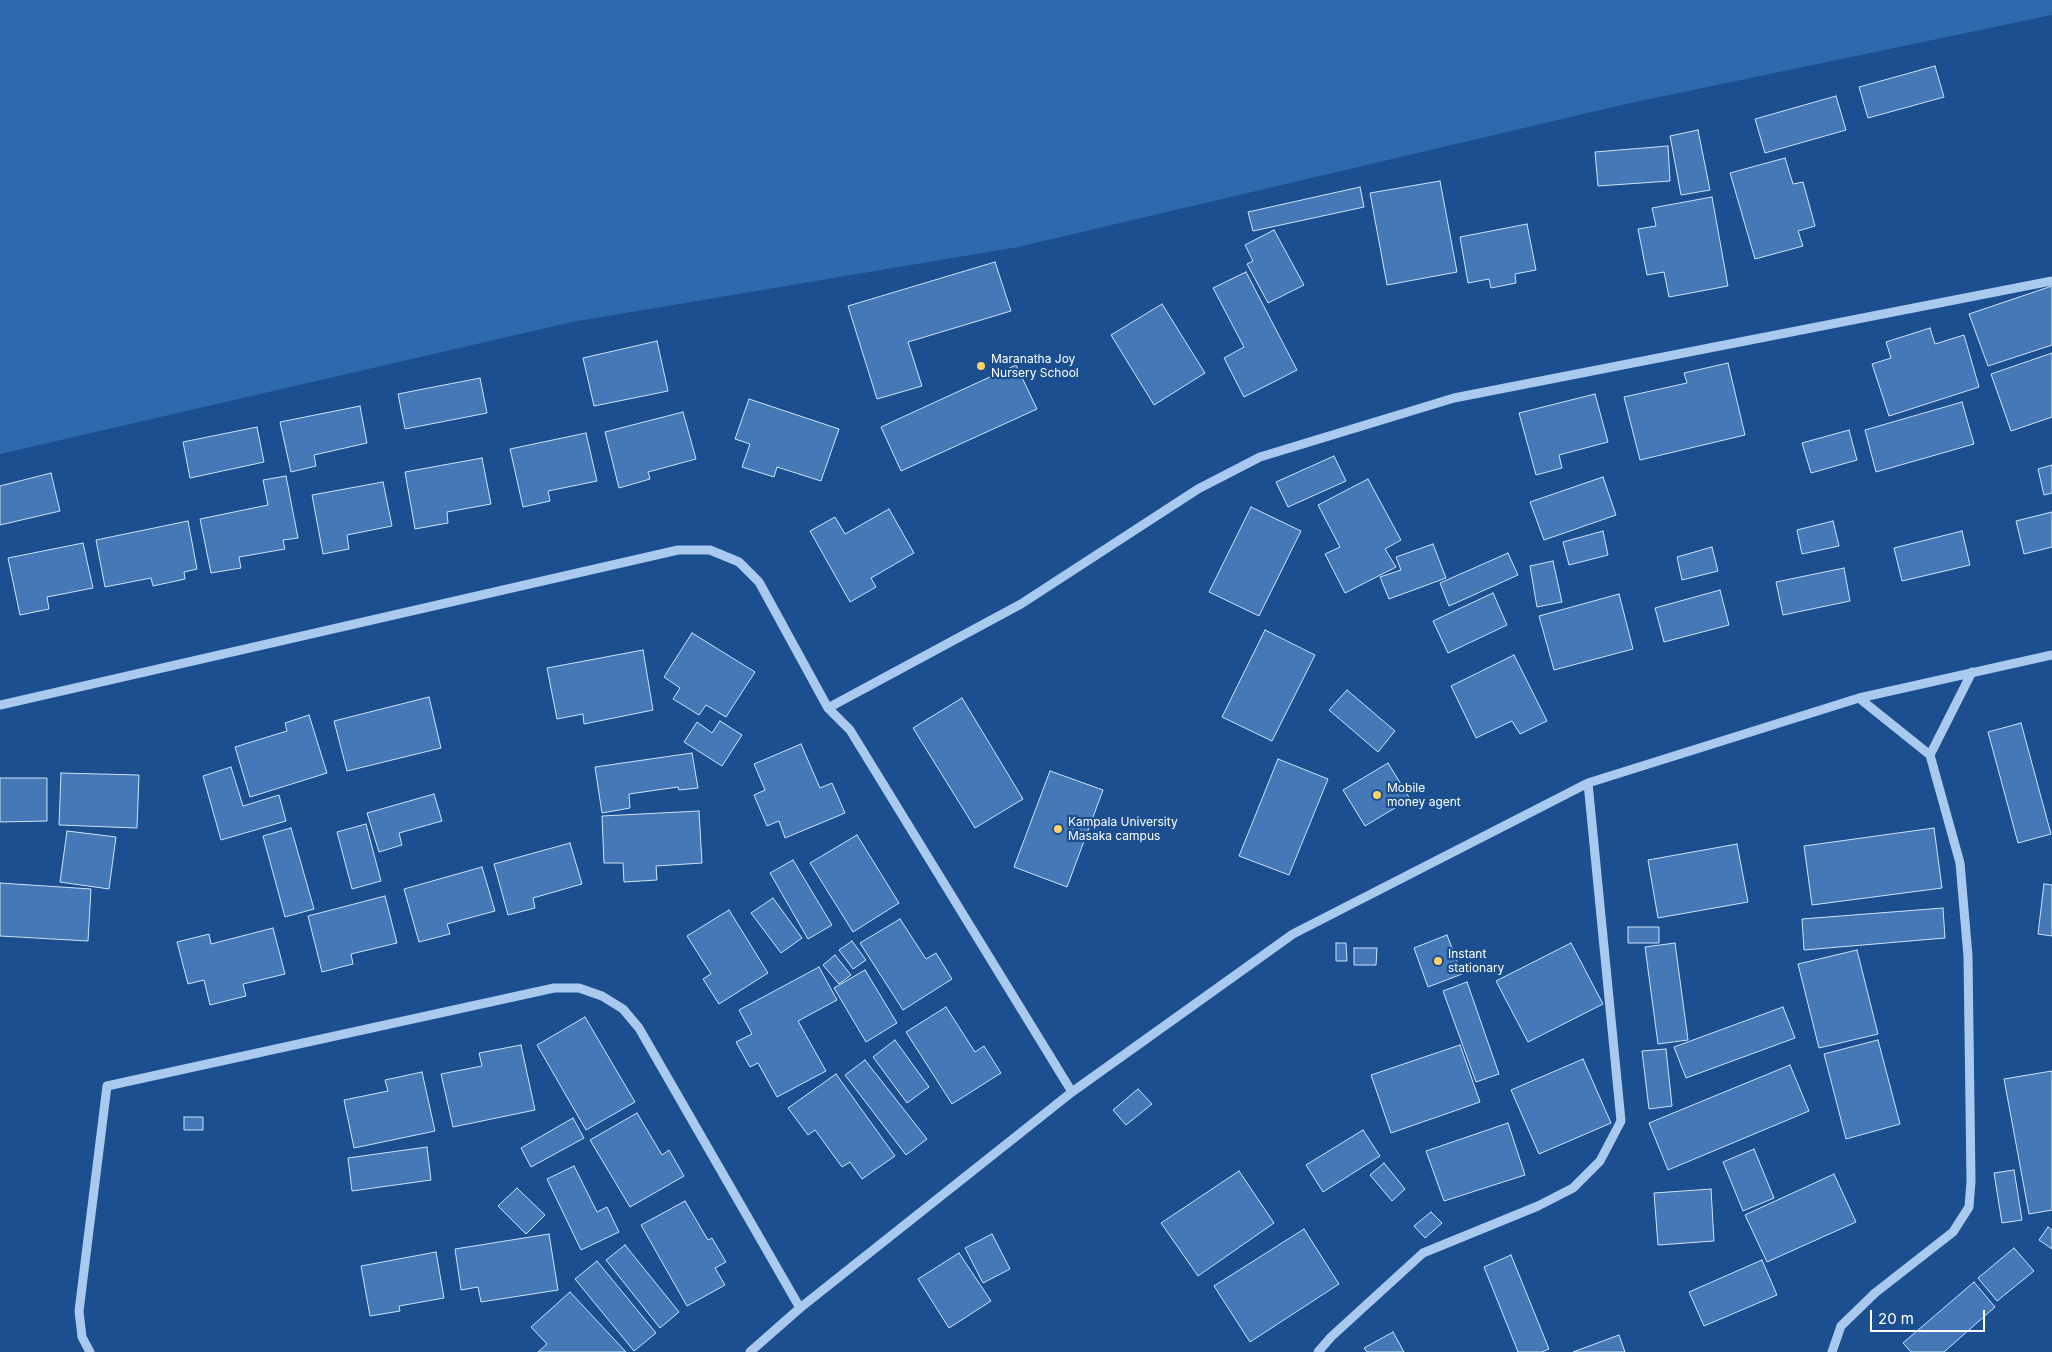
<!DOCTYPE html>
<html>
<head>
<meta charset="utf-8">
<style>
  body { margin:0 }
  #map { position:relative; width:2052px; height:1352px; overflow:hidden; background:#1b4f8f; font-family:Inter,sans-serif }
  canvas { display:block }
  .scale { position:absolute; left:1870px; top:1310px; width:115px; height:22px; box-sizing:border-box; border:2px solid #fff; border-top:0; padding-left:6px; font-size:15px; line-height:18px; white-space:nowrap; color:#fff; -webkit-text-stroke:4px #1b4f8f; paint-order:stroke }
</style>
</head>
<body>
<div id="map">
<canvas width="2052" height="1352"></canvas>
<div class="scale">20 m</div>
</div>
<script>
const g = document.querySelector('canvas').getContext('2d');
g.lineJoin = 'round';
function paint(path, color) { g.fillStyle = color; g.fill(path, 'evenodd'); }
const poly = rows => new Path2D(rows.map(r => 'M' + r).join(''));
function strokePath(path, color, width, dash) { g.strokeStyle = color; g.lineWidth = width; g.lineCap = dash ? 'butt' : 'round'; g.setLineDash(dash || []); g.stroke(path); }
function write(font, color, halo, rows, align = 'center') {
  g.font = font + ' Inter,sans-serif'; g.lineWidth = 4.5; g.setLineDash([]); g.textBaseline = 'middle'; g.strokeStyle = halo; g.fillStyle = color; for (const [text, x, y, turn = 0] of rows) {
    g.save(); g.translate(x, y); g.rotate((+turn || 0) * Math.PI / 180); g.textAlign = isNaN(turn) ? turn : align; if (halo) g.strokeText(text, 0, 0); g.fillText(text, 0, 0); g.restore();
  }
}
const green = poly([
  [0,0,2052,0,2052,15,1626,104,1018,247,572,322,0,454]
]);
const building = poly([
  [1935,66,1944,97,1868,118,1859,87,1935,66],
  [1836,96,1846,130,1765,153,1755,119,1836,96],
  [1698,130,1710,190,1681,195,1670,136,1698,130],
  [1668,146,1670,181,1598,186,1595,152,1668,146],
  [1785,158,1793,184,1803,182,1815,226,1798,231,1803,246,1755,259,1730,173,1785,158],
  [1440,181,1457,272,1387,285,1370,193,1440,181],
  [1360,187,1364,207,1253,231,1248,212,1360,187],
  [1712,197,1728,286,1669,297,1664,272,1647,275,1638,229,1656,226,1652,208,1712,197],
  [1527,224,1536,270,1515,274,1516,283,1491,288,1489,279,1468,283,1460,237,1527,224],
  [1274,230,1304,285,1268,303,1247,264,1253,261,1245,245,1274,230],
  [995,262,1011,311,908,342,922,386,877,399,848,306,995,262],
  [1246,272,1297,370,1244,397,1224,358,1244,347,1213,288,1246,272],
  [2052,286,2052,345,1988,366,1969,314,2052,286],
  [1162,304,1205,373,1154,405,1111,335,1162,304],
  [1930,328,1935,344,1964,335,1979,387,1889,416,1872,364,1891,358,1886,342,1930,328],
  [657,341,668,391,594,406,583,358,657,341],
  [2052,353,2052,417,2011,431,1991,374,2052,353],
  [1728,363,1745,435,1640,460,1624,397,1687,383,1684,373,1728,363],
  [1016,365,1037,409,901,471,881,427,1016,365],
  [480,378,487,413,405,429,398,394,480,378],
  [1595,394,1608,442,1559,455,1562,468,1536,475,1519,413,1595,394],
  [749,399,839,429,821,481,777,467,774,477,742,467,750,444,735,439,749,399],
  [1962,402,1974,444,1876,472,1865,430,1962,402],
  [360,406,367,443,314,455,316,466,291,472,280,422,360,406],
  [683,412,696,459,648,472,650,479,619,488,605,432,683,412],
  [257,427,264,462,190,478,183,442,257,427],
  [1849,430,1857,460,1811,473,1802,443,1849,430],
  [586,433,597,481,548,491,550,501,523,507,510,449,586,433],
  [1334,456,1346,481,1288,507,1276,482,1334,456],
  [482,458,491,504,447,512,448,523,415,529,405,472,482,458],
  [2052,465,2052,493,2044,495,2038,469,2052,465],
  [51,473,60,511,0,525,0,486,51,473],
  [286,476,298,538,283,540,285,549,239,557,241,568,211,573,200,519,268,505,263,480,286,476],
  [1603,477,1616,515,1544,540,1530,502,1603,477],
  [1368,479,1401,540,1385,549,1396,567,1345,593,1325,554,1340,547,1318,505,1368,479],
  [383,482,392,526,347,535,349,549,323,554,312,495,383,482],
  [1251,507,1301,531,1259,616,1209,592,1251,507],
  [889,509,914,553,871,578,876,587,850,602,810,531,835,517,845,534,889,509],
  [2052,512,2052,547,2024,554,2016,521,2052,512],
  [188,521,197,569,184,572,185,579,153,586,151,578,105,587,96,540,188,521],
  [1833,521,1839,546,1802,554,1797,530,1833,521],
  [1603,531,1608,555,1569,565,1563,542,1603,531],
  [1962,531,1970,565,1902,581,1894,548,1962,531],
  [83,543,93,588,47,597,49,609,20,615,8,558,83,543],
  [1433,544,1446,578,1389,599,1380,577,1401,570,1396,557,1433,544],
  [1712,547,1718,571,1682,580,1677,557,1712,547],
  [1508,553,1518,575,1449,606,1440,583,1508,553],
  [1553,561,1562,602,1537,607,1530,566,1553,561],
  [1844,568,1850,601,1783,615,1776,582,1844,568],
  [1720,590,1729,625,1664,642,1655,608,1720,590],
  [1493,593,1507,625,1448,653,1433,621,1493,593],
  [1619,594,1633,649,1554,670,1539,616,1619,594],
  [1265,630,1315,655,1272,741,1222,717,1265,630],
  [692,633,755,672,726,717,706,705,699,715,673,699,680,688,664,677,692,633],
  [643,650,653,710,584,724,583,714,557,719,547,668,643,650],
  [1514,655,1547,721,1520,734,1512,721,1476,738,1451,686,1514,655],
  [1347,690,1395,731,1378,752,1329,710,1347,690],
  [429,697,441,748,347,771,334,721,429,697],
  [962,698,1023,799,975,828,913,728,962,698],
  [309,715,327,773,250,797,235,747,287,731,285,723,309,715],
  [720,721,742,735,722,766,684,742,697,722,712,733,720,721],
  [2021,723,2051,834,2018,843,1988,732,2021,723],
  [801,744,820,788,832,783,845,813,785,838,779,821,767,826,754,795,765,790,754,764,801,744],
  [692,753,698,788,679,790,678,787,629,794,630,808,602,813,595,767,692,753],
  [1278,759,1328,779,1289,875,1239,856,1278,759],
  [1388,763,1410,799,1365,826,1343,790,1388,763],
  [231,767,243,806,279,795,286,821,221,840,203,776,231,767],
  [1050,771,1103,790,1067,887,1014,867,1050,771],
  [61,773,139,775,137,828,59,825,61,773],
  [0,778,47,778,47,821,0,822,0,778],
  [434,794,442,821,399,833,402,845,379,852,367,813,434,794],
  [699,811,702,863,656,866,657,880,624,882,623,863,604,863,602,816,699,811],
  [366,824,381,881,352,889,337,832,366,824],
  [291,828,314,909,285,917,263,836,291,828],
  [1934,828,1942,888,1812,905,1804,846,1934,828],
  [67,831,116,837,109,889,60,882,67,831],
  [857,835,899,903,853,932,810,863,857,835],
  [570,843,582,884,533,898,535,908,508,915,494,864,570,843],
  [1737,844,1748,902,1658,918,1648,860,1737,844],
  [793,860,832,925,808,939,770,873,793,860],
  [482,867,495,911,447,924,450,934,419,942,404,889,482,867],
  [0,883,91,889,88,941,0,936,0,883],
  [2044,884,2052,885,2052,936,2038,934,2044,884],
  [385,896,397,943,351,954,353,964,322,972,308,916,385,896],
  [773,898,802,938,781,953,751,913,773,898],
  [1943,908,1945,938,1804,950,1802,919,1943,908],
  [729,910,768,973,719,1004,703,979,711,974,687,936,729,910],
  [900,919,926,959,936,953,952,979,903,1010,860,943,900,919],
  [1628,927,1659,927,1659,943,1628,943,1628,927],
  [273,928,285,974,243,984,246,996,210,1005,204,980,188,984,177,942,209,934,211,944,273,928],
  [1447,935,1462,974,1428,987,1414,948,1447,935],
  [852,941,866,960,853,969,839,950,852,941],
  [1336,943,1346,943,1347,961,1336,961,1336,943],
  [1571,943,1603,1004,1528,1042,1496,981,1571,943],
  [1675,943,1688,1040,1658,1044,1645,947,1675,943],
  [1354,948,1377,948,1376,965,1354,965,1354,948],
  [1857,950,1878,1034,1819,1048,1798,964,1857,950],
  [835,955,851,975,839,984,823,965,835,955],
  [819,967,837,1000,798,1021,826,1071,777,1097,758,1063,750,1067,736,1042,752,1034,739,1010,819,967],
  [865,970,897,1023,866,1042,834,988,865,970],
  [1467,982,1499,1074,1476,1082,1443,991,1467,982],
  [946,1007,975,1052,984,1046,1001,1073,952,1104,906,1032,946,1007],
  [1783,1007,1795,1038,1686,1078,1674,1047,1783,1007],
  [585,1017,635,1102,586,1130,537,1045,585,1017],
  [895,1040,929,1087,907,1103,873,1057,895,1040],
  [1878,1040,1900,1124,1846,1139,1824,1054,1878,1040],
  [521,1045,535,1110,453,1127,441,1074,482,1066,479,1053,521,1045],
  [1460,1045,1480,1102,1391,1133,1371,1075,1460,1045],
  [1666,1049,1672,1106,1649,1109,1642,1051,1666,1049],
  [1583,1059,1611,1123,1539,1154,1511,1090,1583,1059],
  [865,1060,927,1139,906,1155,845,1075,865,1060],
  [1790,1065,1809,1111,1668,1170,1649,1123,1790,1065],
  [2052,1071,2052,1210,2029,1214,2004,1079,2052,1071],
  [422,1072,435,1131,354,1148,344,1100,388,1091,385,1080,422,1072],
  [836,1074,895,1156,862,1179,850,1162,842,1167,815,1130,808,1135,788,1108,836,1074],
  [1138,1089,1152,1104,1126,1125,1113,1110,1138,1089],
  [637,1113,662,1155,669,1150,684,1176,630,1207,590,1140,637,1113],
  [184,1117,203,1117,203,1130,184,1130,184,1117],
  [573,1118,584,1138,531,1167,521,1148,573,1118],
  [1508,1123,1525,1175,1444,1201,1426,1151,1508,1123],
  [1363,1130,1380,1156,1323,1192,1306,1165,1363,1130],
  [427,1147,431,1180,352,1191,348,1158,427,1147],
  [1754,1149,1774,1198,1743,1211,1723,1162,1754,1149],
  [1384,1163,1405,1189,1392,1201,1370,1175,1384,1163],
  [574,1166,597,1212,607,1207,619,1232,581,1250,547,1179,574,1166],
  [2014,1170,2022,1220,2002,1223,1994,1173,2014,1170],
  [1239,1171,1274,1223,1198,1276,1161,1223,1239,1171],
  [1834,1174,1856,1222,1767,1262,1745,1215,1834,1174],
  [517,1188,545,1215,526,1234,498,1206,517,1188],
  [1711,1189,1714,1241,1658,1245,1654,1193,1711,1189],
  [685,1201,708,1240,712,1238,726,1262,715,1268,725,1285,687,1306,641,1225,685,1201],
  [1431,1212,1442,1223,1425,1238,1414,1226,1431,1212],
  [2048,1227,2052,1230,2052,1249,2039,1240,2048,1227],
  [1304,1229,1339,1284,1250,1342,1214,1286,1304,1229],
  [549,1234,558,1290,481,1302,478,1287,461,1290,455,1249,549,1234],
  [992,1234,1010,1269,983,1283,965,1248,992,1234],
  [625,1245,679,1312,660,1328,606,1260,625,1245],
  [2014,1248,2034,1271,1997,1301,1978,1278,2014,1248],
  [436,1252,444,1298,399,1306,400,1311,370,1316,361,1266,436,1252],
  [959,1253,991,1301,949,1328,918,1279,959,1253],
  [1511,1255,1549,1349,1542,1352,1518,1352,1484,1267,1511,1255],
  [1762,1260,1777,1295,1704,1326,1689,1292,1762,1260],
  [597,1261,656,1333,634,1351,575,1279,597,1261],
  [1974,1282,1995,1307,1944,1352,1911,1352,1903,1343,1974,1282],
  [570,1292,626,1352,538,1352,547,1344,531,1327,570,1292],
  [1393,1332,1404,1352,1367,1352,1364,1348,1393,1332],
  [1619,1335,1625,1352,1573,1352,1619,1335]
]);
const minor = poly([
  [0,705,678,550,710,550,739,562,759,582,828,708,850,730,1072,1092],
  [828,708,1021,604,1198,489,1260,457,1454,398,2052,281],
  [1930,755,1972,672],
  [90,1352,82,1337,79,1311,107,1086,554,988,579,988,602,996,623,1009,639,1028,800,1308],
  [750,1352,800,1308,1072,1092,1293,934,1588,783,1859,698,2052,655],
  [1318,1352,1331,1337,1423,1253,1538,1206,1573,1188,1600,1161,1621,1121,1588,783],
  [1832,1352,1841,1326,1875,1293,1953,1232,1969,1207,1971,1181,1968,956,1960,863,1930,755,1859,698]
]);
const markers = [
  [981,366,5,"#ffd166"],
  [1377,795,5,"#ffd166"],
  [1058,829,5,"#ffd166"],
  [1438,961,5,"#ffd166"]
];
const poiNames = [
  ["Maranatha Joy",991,359],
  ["Nursery School",991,373],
  ["Mobile",1387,788],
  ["money agent",1387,802],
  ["Kampala University",1068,822],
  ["Masaka campus",1068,836],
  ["Instant",1448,954],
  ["stationary",1448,968]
];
paint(green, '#2e69ad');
paint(building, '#4478b7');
strokePath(building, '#cfe3fa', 1);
strokePath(minor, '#a9c9ee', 9);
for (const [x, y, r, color] of markers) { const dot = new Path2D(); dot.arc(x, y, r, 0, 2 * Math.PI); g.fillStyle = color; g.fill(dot); strokePath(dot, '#1b4f8f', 2); }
write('12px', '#fff', '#1b4f8f', poiNames, 'left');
</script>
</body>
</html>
